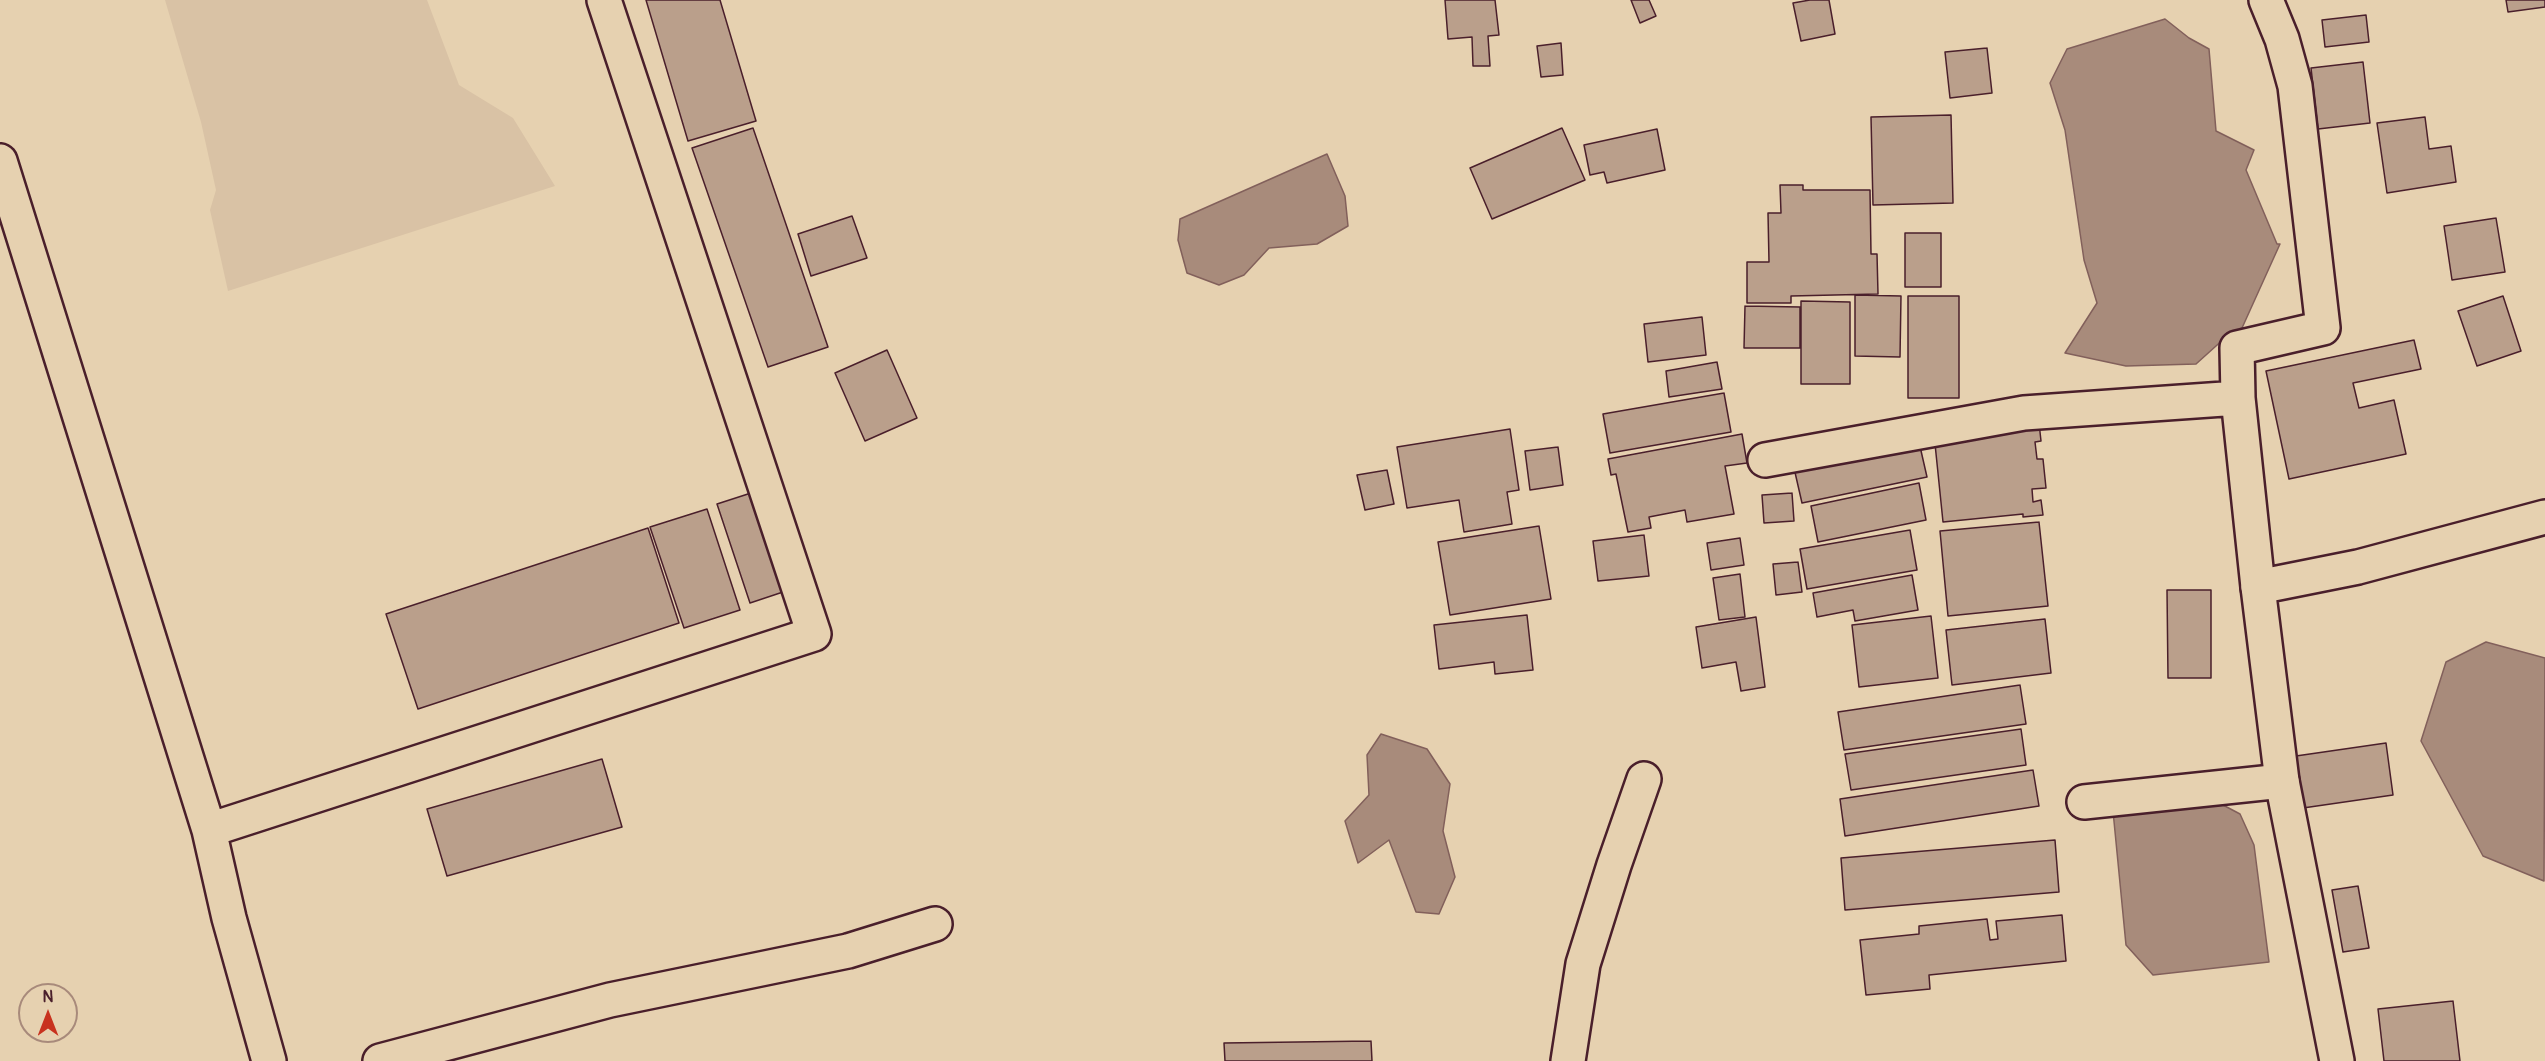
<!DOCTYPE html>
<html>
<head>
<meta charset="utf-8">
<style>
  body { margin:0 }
  #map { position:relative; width:2545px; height:1061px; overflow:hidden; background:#e6d1b0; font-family:Pangolin,sans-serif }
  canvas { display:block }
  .north { position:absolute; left:18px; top:983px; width:60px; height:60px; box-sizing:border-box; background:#e6d1b0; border:2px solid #a88a7b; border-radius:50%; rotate:0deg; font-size:16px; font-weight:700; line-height:24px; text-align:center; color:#4a1f2b }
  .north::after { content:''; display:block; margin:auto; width:21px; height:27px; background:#c8321e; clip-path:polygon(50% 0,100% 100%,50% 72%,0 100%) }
</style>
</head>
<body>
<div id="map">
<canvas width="2545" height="1061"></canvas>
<div class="north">N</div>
</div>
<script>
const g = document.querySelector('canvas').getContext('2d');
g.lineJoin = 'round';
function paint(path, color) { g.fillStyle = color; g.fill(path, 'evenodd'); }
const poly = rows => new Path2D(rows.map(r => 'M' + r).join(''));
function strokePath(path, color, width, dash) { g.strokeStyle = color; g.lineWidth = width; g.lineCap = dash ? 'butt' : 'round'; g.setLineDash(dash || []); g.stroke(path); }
const built = poly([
  [165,0,427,0,459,85,513,118,555,186,228,291,210,210,216,190,201,122]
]);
const water = poly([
  [2165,19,2189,38,2209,49,2216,131,2254,150,2246,170,2277,244,2280,244,2242,328,2226,337,2196,364,2126,366,2065,353,2097,303,2084,260,2065,130,2050,83,2067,49,2165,19],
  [1327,154,1345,196,1348,226,1317,244,1269,248,1244,275,1219,285,1187,273,1178,240,1180,219,1327,154],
  [2486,642,2545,658,2544,881,2483,856,2421,741,2446,662,2486,642],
  [1381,734,1427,749,1450,784,1443,831,1455,877,1439,914,1416,912,1389,840,1358,863,1345,821,1369,795,1367,755,1381,734],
  [2206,796,2240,814,2254,845,2269,962,2153,975,2126,945,2113,811,2206,796]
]);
const building = poly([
  [646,0,720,0,756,121,688,141,646,0],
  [1445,0,1495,0,1499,35,1488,36,1490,66,1473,66,1472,37,1448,39,1445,0],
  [1631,0,1649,0,1656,16,1640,23,1631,0],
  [1810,0,1829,0,1835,34,1801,41,1793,3,1810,0],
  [2506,0,2545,0,2545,7,2508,12,2506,0],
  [2366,15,2369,42,2325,47,2322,20,2366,15],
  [1561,43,1563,75,1541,77,1537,46,1561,43],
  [1987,48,1992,93,1950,98,1945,52,1987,48],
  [2363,62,2370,123,2318,129,2311,68,2363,62],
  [1951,115,1953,203,1873,205,1871,117,1951,115],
  [2425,117,2429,149,2451,146,2456,182,2387,193,2377,123,2425,117],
  [753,128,828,347,768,367,692,148,753,128],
  [1562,128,1585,180,1492,219,1470,168,1562,128],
  [1657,129,1665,170,1607,183,1604,172,1590,175,1584,145,1657,129],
  [1780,185,1803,185,1803,190,1870,190,1871,254,1877,254,1878,294,1791,296,1791,303,1747,303,1747,262,1769,262,1768,213,1781,213,1780,185],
  [852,216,867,258,811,276,798,234,852,216],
  [2496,218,2505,272,2452,280,2444,226,2496,218],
  [1905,233,1941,233,1941,287,1905,287,1905,233],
  [1855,295,1901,296,1900,357,1855,356,1855,295],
  [1908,296,1959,296,1959,398,1908,398,1908,296],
  [2503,296,2521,351,2477,366,2458,311,2503,296],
  [1801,301,1850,302,1850,384,1801,384,1801,301],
  [1745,306,1800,307,1800,348,1744,348,1745,306],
  [1702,317,1706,355,1648,362,1644,324,1702,317],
  [2414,340,2421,369,2353,383,2359,408,2394,400,2406,454,2289,479,2266,371,2414,340],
  [887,350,917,418,865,441,835,373,887,350],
  [1717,362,1722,389,1669,397,1666,371,1717,362],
  [1724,393,1731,432,1610,453,1603,414,1724,393],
  [2039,423,2041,441,2035,442,2037,459,2043,459,2046,488,2032,489,2033,502,2041,500,2043,515,2023,517,2023,514,1943,522,1934,434,2039,423],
  [1510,429,1519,490,1507,492,1512,524,1464,532,1459,500,1407,508,1397,447,1510,429],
  [1742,434,1747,463,1725,466,1734,514,1687,522,1685,510,1649,517,1651,528,1628,532,1616,474,1611,475,1608,459,1742,434],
  [1919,442,1927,477,1802,503,1794,468,1919,442],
  [1558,447,1563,485,1530,490,1525,451,1558,447],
  [1387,470,1394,504,1365,510,1357,475,1387,470],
  [1919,483,1926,520,1818,542,1811,506,1919,483],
  [751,493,783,592,750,603,717,504,751,493],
  [1792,493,1794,521,1764,523,1762,495,1792,493],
  [707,509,740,610,684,628,650,527,707,509],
  [2039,522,2048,606,1948,616,1940,531,2039,522],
  [1539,526,1551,599,1450,615,1438,542,1539,526],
  [648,528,679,623,418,709,386,614,648,528],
  [1910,530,1917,570,1807,589,1800,549,1910,530],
  [1644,535,1649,576,1598,581,1593,541,1644,535],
  [1740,538,1744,565,1711,570,1707,543,1740,538],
  [1798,562,1802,592,1776,595,1773,564,1798,562],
  [1740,574,1745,617,1719,620,1713,578,1740,574],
  [1912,575,1918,610,1855,621,1853,610,1817,617,1813,593,1912,575],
  [2167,590,2211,590,2211,678,2168,678,2167,590],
  [1527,615,1533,670,1495,674,1494,662,1439,669,1434,625,1527,615],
  [1931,616,1938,678,1859,687,1852,625,1931,616],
  [1756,617,1765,687,1741,691,1736,662,1702,668,1696,627,1756,617],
  [2045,619,2051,673,1952,685,1946,630,2045,619],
  [2020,685,2026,724,1844,750,1838,712,2020,685],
  [2021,729,2026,765,1851,790,1845,754,2021,729],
  [2386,743,2393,795,2296,809,2289,757,2386,743],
  [602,759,622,827,447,876,427,809,602,759],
  [2033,770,2039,806,1845,836,1840,799,2033,770],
  [2055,840,2059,892,1845,910,1841,858,2055,840],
  [2358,886,2369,948,2343,952,2332,890,2358,886],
  [2062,915,2066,961,1929,975,1930,989,1866,995,1860,940,1919,934,1919,926,1987,919,1990,940,1998,939,1996,921,2062,915],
  [2453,1001,2460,1061,2384,1061,2378,1009,2453,1001],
  [1371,1041,1372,1061,1225,1061,1224,1043,1371,1041]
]);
const street = poly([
  [0,161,209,830],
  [2238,398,2237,348,2323,328,2295,86,2282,39,2266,0],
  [1765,460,2024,413,2238,398,2258,587],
  [2084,802,2282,781],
  [269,1061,229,918,209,830,814,634,604,0],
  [380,1061,610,1000,848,951,935,924],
  [1568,1061,1583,964,1614,865,1644,779]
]);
const secondary = poly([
  [2337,1061,2282,781,2258,587,2358,567,2545,517]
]);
paint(built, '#d9c2a5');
paint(water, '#a88b7b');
strokePath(water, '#82605b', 1.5);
paint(building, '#ba9f8b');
strokePath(building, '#4a1f2b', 1.5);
strokePath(street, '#4a1f2b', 38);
strokePath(secondary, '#4a1f2b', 38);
strokePath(street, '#e6d1b0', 33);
strokePath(secondary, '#e6d1b0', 33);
</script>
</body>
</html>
